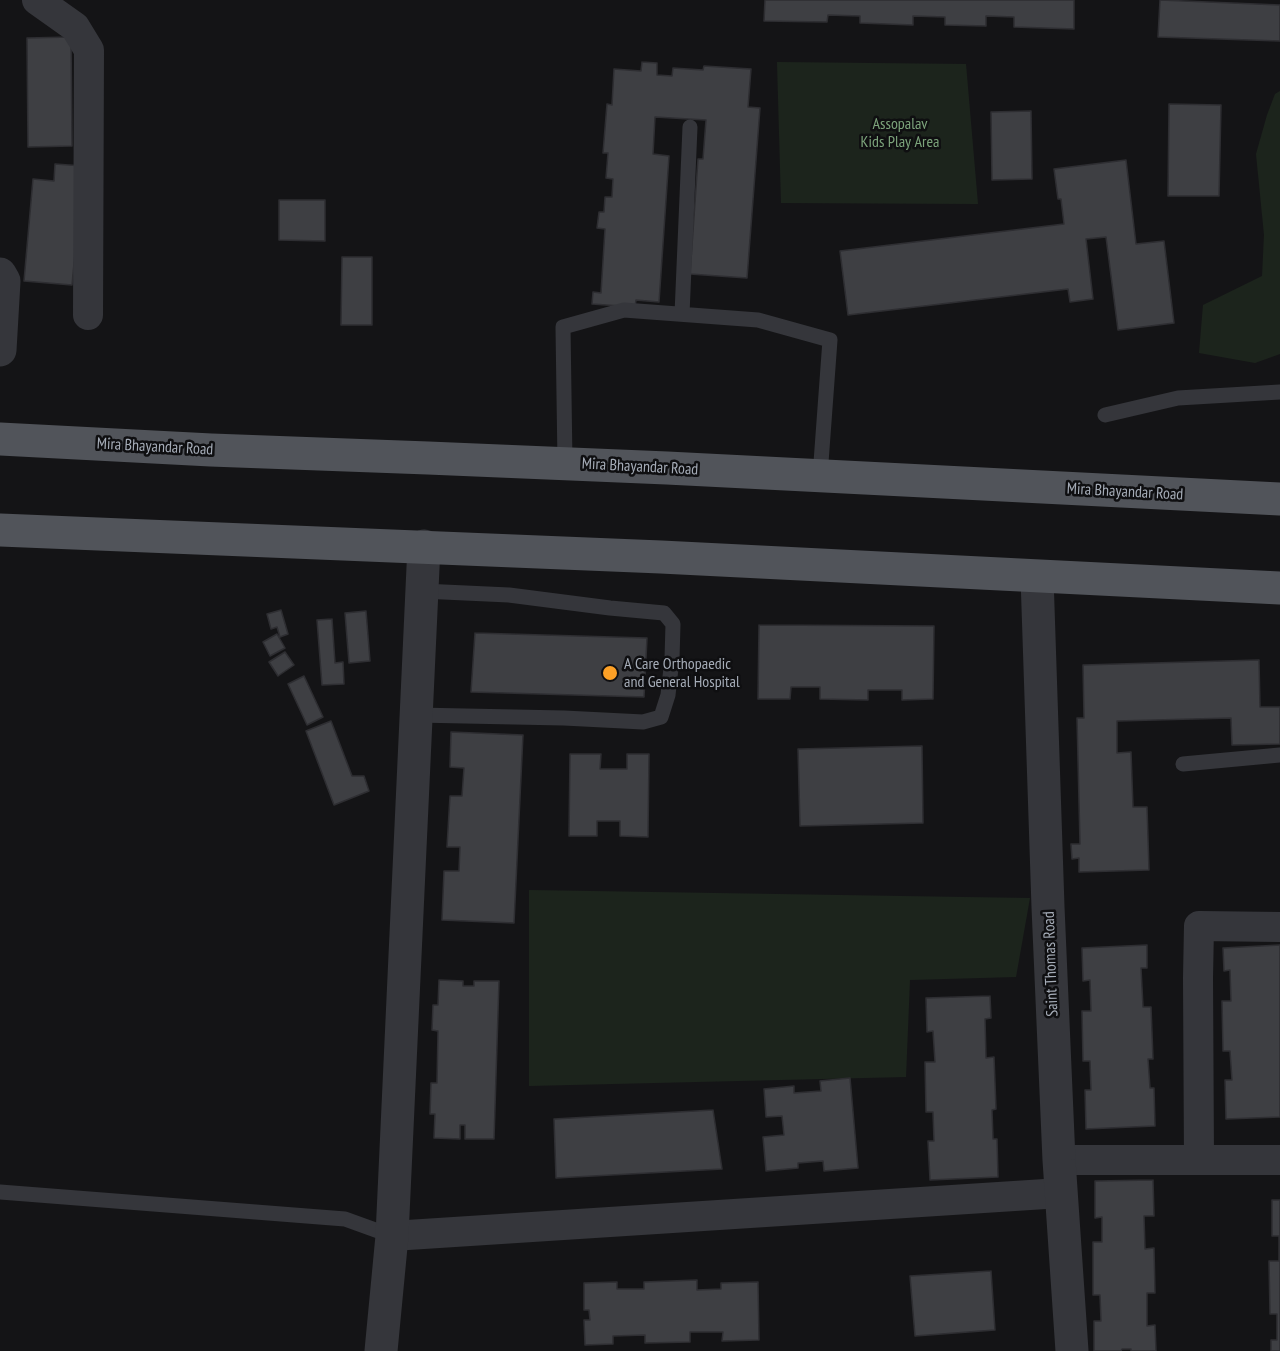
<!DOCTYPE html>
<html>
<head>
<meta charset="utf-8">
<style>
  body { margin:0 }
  canvas { display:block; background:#141416 }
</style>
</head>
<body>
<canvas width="1280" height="1351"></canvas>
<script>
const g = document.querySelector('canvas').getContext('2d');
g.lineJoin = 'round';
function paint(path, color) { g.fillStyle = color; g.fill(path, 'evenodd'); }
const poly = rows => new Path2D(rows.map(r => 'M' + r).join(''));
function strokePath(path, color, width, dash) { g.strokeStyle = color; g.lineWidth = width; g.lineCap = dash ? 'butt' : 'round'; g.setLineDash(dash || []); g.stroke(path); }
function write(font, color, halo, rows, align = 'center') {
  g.font = font + ' "PT Sans Narrow",sans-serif'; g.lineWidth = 5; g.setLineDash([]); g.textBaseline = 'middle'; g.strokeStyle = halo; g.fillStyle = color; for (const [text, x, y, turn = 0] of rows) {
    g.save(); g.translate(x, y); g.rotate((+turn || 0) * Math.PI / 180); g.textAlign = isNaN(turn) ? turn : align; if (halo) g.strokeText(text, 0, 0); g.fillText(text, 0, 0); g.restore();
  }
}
const green = poly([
  [777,62,966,64,978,204,781,203],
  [1280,91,1280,354,1255,363,1199,353,1203,305,1262,276,1264,235,1256,154,1267,115,1275,94],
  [529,890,964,897,1030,898,1016,977,910,980,906,1077,529,1086]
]);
const building = poly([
  [765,0,1074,0,1074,29,1014,27,1014,17,986,16,986,26,945,25,945,17,913,16,913,25,860,23,860,16,828,15,827,22,764,21,765,0],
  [1160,0,1280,5,1280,41,1158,37,1160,0],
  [71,37,72,146,28,147,27,38,71,37],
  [642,62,657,63,657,75,672,76,673,68,703,70,704,66,751,69,748,107,760,108,747,278,690,274,698,159,703,159,706,120,655,117,653,154,669,156,659,302,636,300,635,307,592,304,593,292,601,293,605,229,597,228,599,212,604,212,605,197,612,197,613,179,606,178,608,153,603,153,607,104,612,105,614,69,641,71,642,62],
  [1169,104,1221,105,1219,196,1168,196,1169,104],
  [1031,111,1032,179,992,180,991,112,1031,111],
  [1126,160,1136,244,1164,241,1174,323,1118,330,1106,237,1086,239,1093,299,1070,302,1068,289,848,315,840,251,1064,224,1061,199,1058,199,1054,169,1126,160],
  [55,164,83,166,72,285,24,281,33,179,54,181,55,164],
  [279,200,325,200,325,241,279,240,279,200],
  [342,257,372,257,372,325,341,325,342,257],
  [281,610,288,634,280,637,277,627,271,629,267,614,281,610],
  [366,611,370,661,349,663,345,613,366,611],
  [332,619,335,663,343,662,344,684,322,685,317,620,332,619],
  [759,625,934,626,933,699,902,700,902,690,868,690,868,700,820,699,820,687,791,687,790,699,758,699,759,625],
  [475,633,647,638,644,697,471,692,475,633],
  [277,634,285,648,270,656,263,642,277,634],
  [285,652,294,665,278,676,269,662,285,652],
  [1259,660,1260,707,1280,707,1280,744,1232,745,1231,718,1117,721,1117,753,1131,752,1133,807,1147,807,1149,870,1079,872,1079,858,1072,859,1071,844,1080,844,1077,718,1084,718,1083,665,1259,660],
  [304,676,323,717,307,725,288,684,304,676],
  [331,721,352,776,364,776,369,791,334,805,306,731,331,721],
  [451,732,523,735,514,923,442,920,444,871,459,871,460,847,447,847,450,796,462,796,464,768,450,767,451,732],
  [922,746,923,823,800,826,798,749,922,746],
  [570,754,601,754,600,769,627,769,627,754,649,754,648,837,620,836,620,821,597,821,597,836,569,836,570,754],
  [1147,945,1147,968,1141,968,1143,1007,1151,1007,1153,1059,1148,1059,1150,1088,1154,1088,1155,1126,1086,1129,1085,1090,1091,1090,1090,1061,1083,1061,1082,1011,1091,1011,1090,980,1083,981,1082,948,1147,945],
  [1280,945,1280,1117,1226,1119,1225,1080,1232,1080,1230,1051,1223,1051,1222,1001,1231,1001,1230,970,1224,971,1223,948,1280,945],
  [439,980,463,981,463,986,474,986,474,981,499,981,494,1139,465,1139,465,1125,460,1125,460,1139,434,1138,435,1114,430,1114,431,1083,437,1083,438,1031,432,1030,433,1005,438,1005,439,980],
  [990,996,991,1018,985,1019,986,1058,994,1057,996,1109,992,1110,993,1139,997,1139,998,1177,930,1180,928,1141,934,1141,933,1112,926,1112,925,1062,935,1062,933,1031,927,1032,926,998,990,996],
  [850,1078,858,1168,824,1171,823,1161,798,1163,798,1168,766,1171,763,1137,784,1135,782,1116,766,1117,764,1089,794,1086,794,1093,821,1091,820,1081,850,1078],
  [713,1110,722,1169,556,1178,554,1119,713,1110],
  [1153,1180,1154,1216,1144,1216,1145,1249,1154,1248,1155,1293,1147,1293,1147,1326,1155,1325,1156,1351,1131,1351,1131,1349,1122,1349,1121,1351,1094,1351,1094,1321,1101,1321,1100,1295,1093,1295,1093,1242,1102,1242,1102,1217,1095,1218,1095,1181,1153,1180],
  [1272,1200,1280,1200,1280,1351,1271,1351,1271,1340,1277,1340,1277,1314,1270,1314,1269,1261,1279,1261,1279,1236,1272,1236,1272,1200],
  [991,1271,995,1330,915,1336,910,1276,991,1271],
  [697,1280,697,1290,721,1289,721,1283,758,1282,759,1340,722,1341,723,1332,690,1332,690,1342,645,1343,645,1335,613,1336,613,1344,585,1345,584,1320,590,1320,589,1310,584,1310,584,1283,617,1282,617,1289,644,1289,644,1282,697,1280]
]);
const service = poly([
  [682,314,690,127],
  [1105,415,1178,398,1280,392],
  [565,463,563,327,624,310,758,320,830,340,820,476],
  [416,715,564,718,643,722,661,717,668,695,672,659,673,624,664,613,610,608,509,595,422,591],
  [1183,764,1280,755],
  [0,1192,345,1219,392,1236]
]);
const minor = poly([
  [37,0,75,27,89,50,88,315],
  [1059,1160,1280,1160],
  [1199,1160,1198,978,1199,926,1280,927],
  [392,1236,1061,1193]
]);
const tertiary = poly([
  [0,274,4,281,0,350],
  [1037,577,1048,907,1059,1160,1072,1351],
  [381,1351,392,1236,424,546]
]);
const primary = poly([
  [0,439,211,450,428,458,667,468,1280,499],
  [0,530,661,557,1280,588]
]);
const markers = [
  [610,673,8,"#fca026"]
];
const parkNames = [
  ["Assopalav",900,124],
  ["Kids Play Area",900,142]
];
const streetNames = [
  ["Mira Bhayandar Road",155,447,3],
  ["Mira Bhayandar Road",640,467,3],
  ["Mira Bhayandar Road",1125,492,3],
  ["Saint Thomas Road",1051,964,-92]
];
const poiNames = [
  ["A Care Orthopaedic",624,664],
  ["and General Hospital",624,682]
];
paint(green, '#1c241c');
paint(building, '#3e3f43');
strokePath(building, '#2e2e32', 1.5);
strokePath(service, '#35363b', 15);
strokePath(minor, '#35363b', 30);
strokePath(tertiary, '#35363b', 33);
strokePath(primary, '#51545a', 33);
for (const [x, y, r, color] of markers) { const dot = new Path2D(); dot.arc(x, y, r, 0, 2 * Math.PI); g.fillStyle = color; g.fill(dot); strokePath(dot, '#0f0f11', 2); }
write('16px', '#7ca37b', '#0f0f11', parkNames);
write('16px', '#a5acb7', '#0f0f11', streetNames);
write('16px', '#a5acb7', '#0f0f11', poiNames, 'left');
</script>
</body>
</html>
